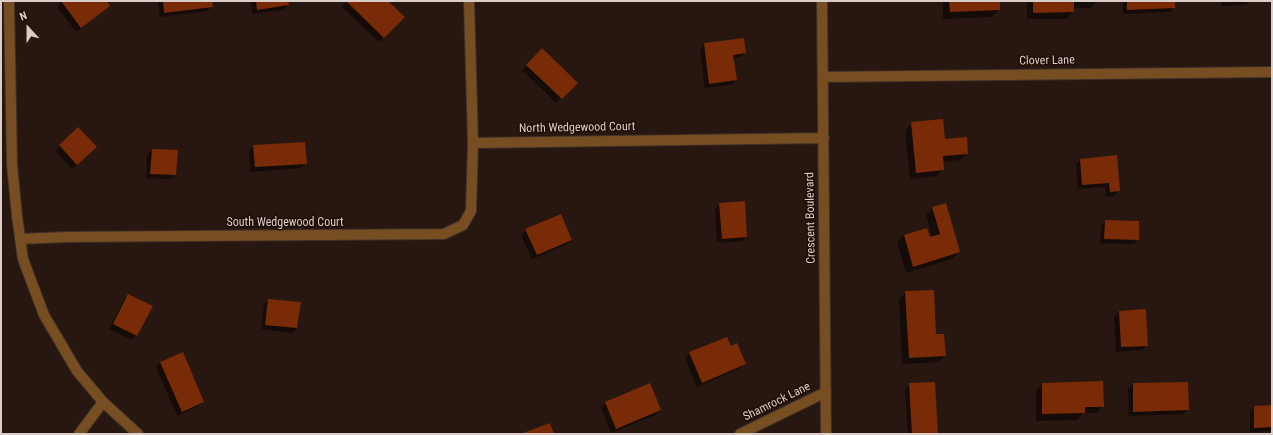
<!DOCTYPE html>
<html>
<head>
<meta charset="utf-8">
<style>
  body { margin:0 }
  #map { position:relative; width:1273px; height:435px; overflow:hidden; background:#281610; font-family:"Roboto Condensed",sans-serif }
  canvas { display:block }
  .frame { position:absolute; inset:0; border:2px solid #dbcec9; pointer-events:none }
  .north { position:absolute; left:8px; top:8px; width:40px; height:40px; -webkit-text-stroke:3px #1e0d07; paint-order:stroke; rotate:339deg; font-size:11px; font-weight:700; line-height:16px; text-align:center; color:#dbcec9 }
  .north::after { content:''; display:block; margin:auto; width:14px; height:18px; background:#dbcec9; clip-path:polygon(50% 0,100% 100%,50% 72%,0 100%) }
</style>
</head>
<body>
<div id="map">
<canvas width="1273" height="435"></canvas>
<div class="frame"></div>
<div class="north">N</div>
</div>
<script>
const g = document.querySelector('canvas').getContext('2d');
g.lineJoin = 'round';
function paint(path, color) { g.fillStyle = color; g.fill(path, 'evenodd'); }
const poly = rows => new Path2D(rows.map(r => 'M' + r).join(''));
function strokePath(path, color, width, dash) { g.strokeStyle = color; g.lineWidth = width; g.lineCap = dash ? 'butt' : 'round'; g.setLineDash(dash || []); g.stroke(path); }
function write(font, color, halo, rows, align = 'center') {
  g.font = font + ' "Roboto Condensed",sans-serif'; g.lineWidth = 3; g.setLineDash([]); g.textBaseline = 'middle'; g.strokeStyle = halo; g.fillStyle = color; for (const [text, x, y, turn = 0] of rows) {
    g.save(); g.translate(x, y); g.rotate((+turn || 0) * Math.PI / 180); g.textAlign = isNaN(turn) ? turn : align; if (halo) g.strokeText(text, 0, 0); g.fillText(text, 0, 0); g.restore();
  }
}
const shadow = poly([
  [63,1,105,1,104,10,76,32,57,7],
  [158,1,211,1,212,6,207,11,160,17],
  [251,1,287,1,288,5,283,10,252,14],
  [347,1,387,1,403,17,379,42,342,7],
  [943,1,999,1,999,10,992,17,943,19],
  [1027,1,1097,1,1091,8,1073,8,1073,12,1066,19,1027,19],
  [1123,1,1174,1,1174,7,1170,12,1123,14],
  [1221,1,1250,1,1246,5,1221,6],
  [704,44,745,53,740,57,733,59,736,80,731,85,705,88,700,49],
  [543,50,576,83,556,103,522,70],
  [912,123,967,154,960,160,942,162,943,170,936,176,910,179,905,130],
  [78,129,91,152,72,169,55,151],
  [254,146,306,163,301,168,250,172,249,151],
  [152,150,175,175,171,179,146,178,147,155],
  [1116,156,1119,191,1114,196,1106,197,1105,187,1078,189,1076,164,1080,160],
  [720,204,746,236,742,241,717,243,715,209],
  [933,208,959,252,952,259,906,273,897,242,904,235,932,237,926,215],
  [1105,221,1138,240,1133,244,1100,243,1101,226],
  [526,230,571,240,566,245,532,259,521,235],
  [906,292,935,336,945,356,938,362,902,364,899,299],
  [129,296,136,336,132,340,109,329,124,300],
  [268,300,300,303,297,328,292,333,261,329,264,304],
  [1145,310,1147,345,1142,350,1116,352,1114,317,1119,312],
  [730,347,745,364,740,368,697,387,685,358,690,353],
  [160,363,203,402,198,406,177,416,156,367],
  [1187,383,1188,410,1183,414,1129,416,1128,389,1133,384],
  [910,384,937,434,908,434,905,389],
  [1042,384,1103,406,1096,413,1083,413,1077,420,1036,421,1036,391],
  [606,403,660,410,655,415,611,433,601,407],
  [1272,406,1272,431,1250,432,1250,412,1254,407]
]);
const building = poly([
  [61,1,107,1,110,6,81,28],
  [163,1,212,1,213,7,164,13],
  [256,1,288,1,289,5,257,10],
  [346,1,388,1,405,17,384,38],
  [949,1,1000,1,1000,10,950,12],
  [1033,1,1074,1,1074,12,1033,13],
  [1127,1,1175,1,1175,8,1127,10],
  [744,38,746,53,733,55,737,80,709,84,704,43],
  [542,48,578,83,562,99,526,65],
  [943,119,945,139,967,137,968,154,943,156,944,170,916,173,911,122],
  [78,127,97,147,77,165,59,145],
  [305,142,307,164,255,167,253,145],
  [152,149,178,150,176,175,150,174],
  [1117,155,1120,191,1110,192,1109,183,1082,185,1080,159],
  [745,201,747,237,722,239,719,203],
  [946,203,960,252,913,267,904,235,927,228,930,237,940,234,932,207],
  [561,214,572,240,537,255,525,229],
  [1105,220,1139,221,1139,240,1104,239],
  [934,290,936,334,944,334,946,356,909,358,905,291],
  [128,294,153,306,137,336,113,324],
  [268,299,301,302,297,328,265,325],
  [1146,309,1148,346,1121,347,1119,311],
  [727,337,731,346,737,343,746,364,702,383,689,352],
  [183,352,204,402,182,412,160,362],
  [1103,381,1104,407,1085,407,1085,413,1042,414,1042,383],
  [935,382,938,434,912,434,909,383],
  [1188,382,1189,410,1133,412,1133,383],
  [650,383,661,410,616,429,605,402],
  [1272,405,1272,427,1254,428,1254,406],
  [550,423,554,434,523,434,523,433]
]);
const street = poly([
  [9,1,12,165,17,216,23,259,44,315,77,371,103,402,138,434],
  [822,1,826,434],
  [823,77,1272,72],
  [473,143,824,138],
  [20,239,66,237,444,234,463,225,471,211,473,143,469,1],
  [79,434,103,402],
  [740,434,826,392]
]);
const streetNames = [
  ["Clover Lane",1047,61,-1],
  ["North Wedgewood Court",577,128,-1],
  ["Crescent Boulevard",811,218,-91],
  ["South Wedgewood Court",285,223],
  ["Shamrock Lane",777,402,-26]
];
paint(shadow, '#0007');
paint(building, '#782b06');
strokePath(street, '#41302a', 12);
strokePath(street, '#764e22', 10);
write('12px', '#dbcec9', '#1e0d07', streetNames);
</script>
</body>
</html>
